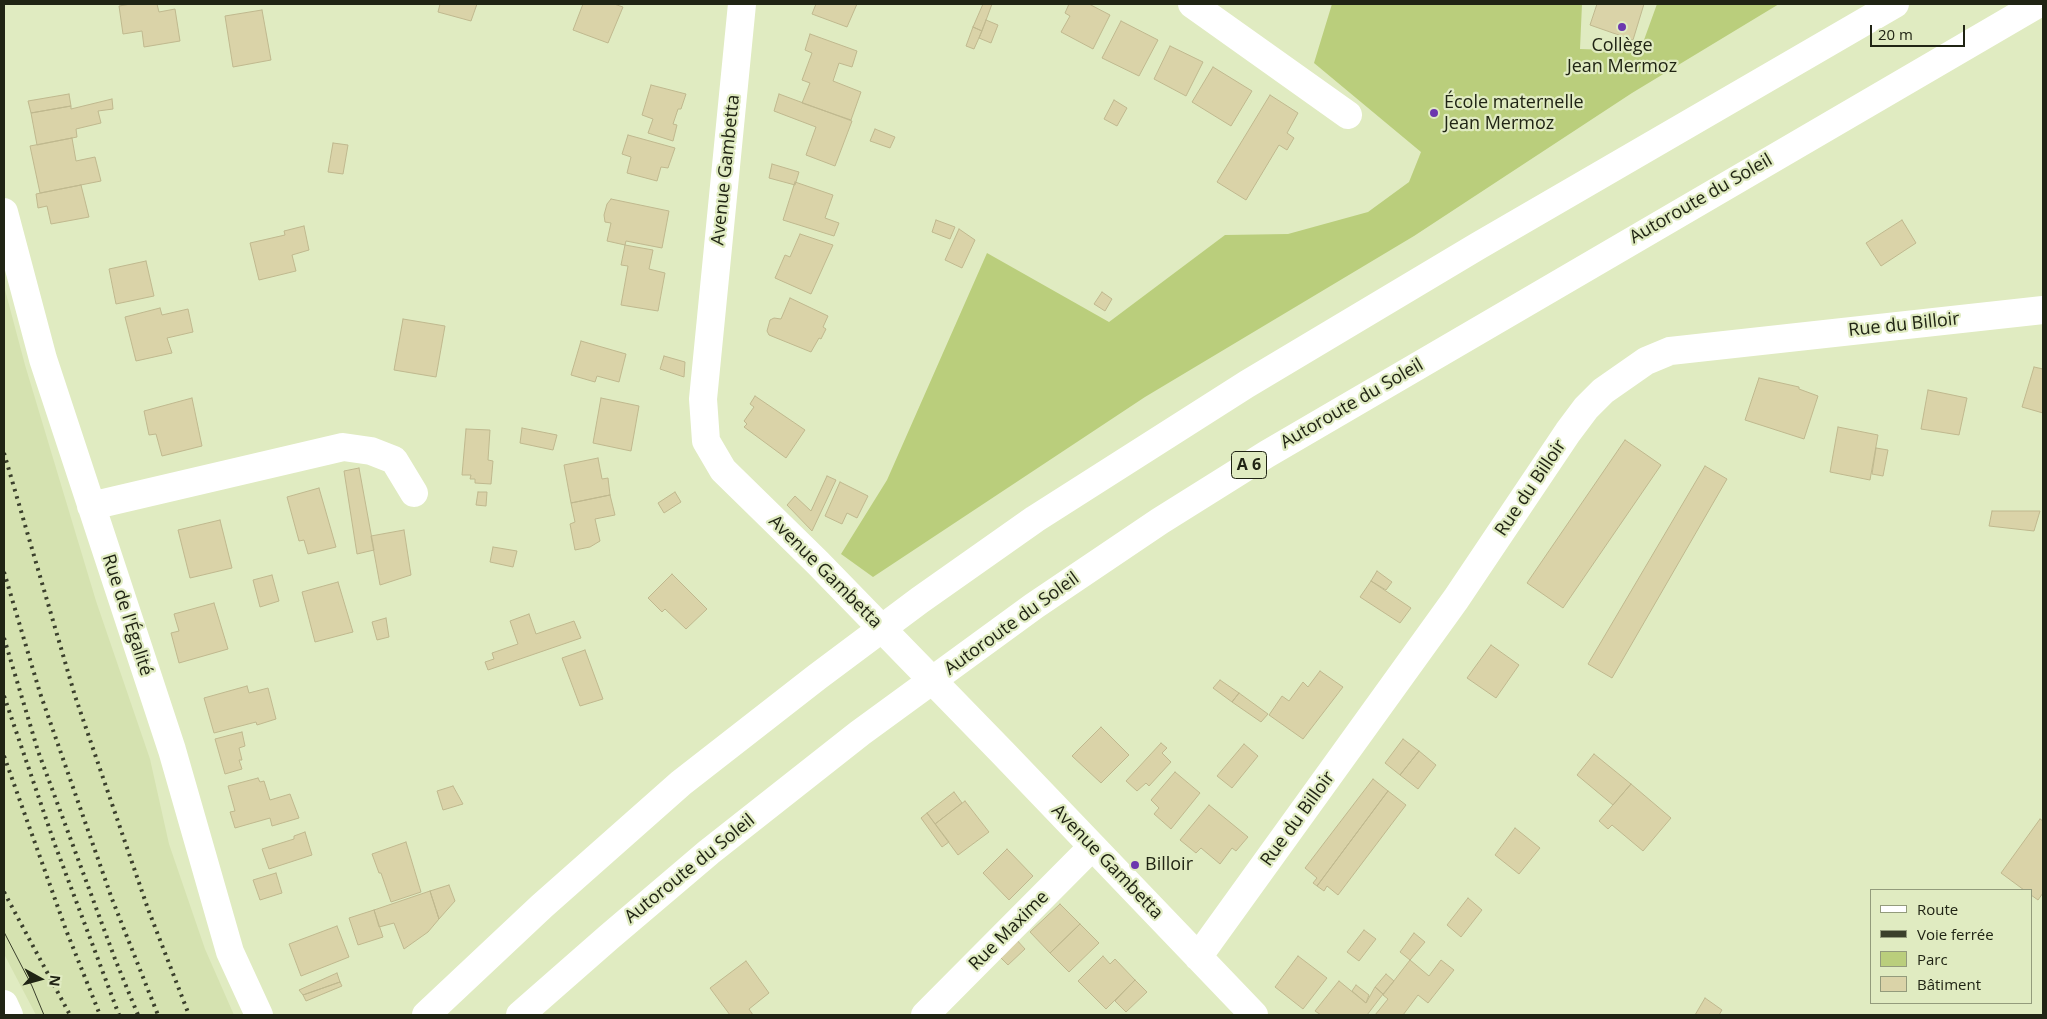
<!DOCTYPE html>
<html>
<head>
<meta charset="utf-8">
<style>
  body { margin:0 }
  #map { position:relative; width:2047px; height:1019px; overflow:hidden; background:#e0ebc1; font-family:"Open Sans",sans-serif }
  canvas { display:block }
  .frame { position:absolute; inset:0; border:5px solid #202414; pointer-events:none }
  .legend { position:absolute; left:1870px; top:889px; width:162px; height:115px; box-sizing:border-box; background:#e0ebc1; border:1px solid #939b7c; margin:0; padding:6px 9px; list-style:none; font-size:15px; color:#202414 }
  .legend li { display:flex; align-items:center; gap:10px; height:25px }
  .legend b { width:25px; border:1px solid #939b7c }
  .north { position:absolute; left:15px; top:954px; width:50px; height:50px; -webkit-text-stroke:4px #e0ebc1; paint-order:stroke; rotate:97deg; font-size:14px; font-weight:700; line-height:20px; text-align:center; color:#202414 }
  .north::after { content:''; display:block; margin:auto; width:18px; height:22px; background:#202414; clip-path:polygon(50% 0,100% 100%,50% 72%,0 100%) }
  .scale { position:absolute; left:1870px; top:25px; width:95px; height:22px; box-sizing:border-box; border:2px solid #202414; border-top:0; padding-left:6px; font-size:15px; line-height:18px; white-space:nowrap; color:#202414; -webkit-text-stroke:4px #e0ebc1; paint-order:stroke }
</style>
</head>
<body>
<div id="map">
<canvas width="2047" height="1019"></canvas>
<div class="frame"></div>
<ul class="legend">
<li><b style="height:6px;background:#fff"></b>Route</li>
<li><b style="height:6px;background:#3b402c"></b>Voie ferrée</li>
<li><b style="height:14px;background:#bace7c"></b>Parc</li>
<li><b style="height:14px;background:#dad3a8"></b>Bâtiment</li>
</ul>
<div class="north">N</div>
<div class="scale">20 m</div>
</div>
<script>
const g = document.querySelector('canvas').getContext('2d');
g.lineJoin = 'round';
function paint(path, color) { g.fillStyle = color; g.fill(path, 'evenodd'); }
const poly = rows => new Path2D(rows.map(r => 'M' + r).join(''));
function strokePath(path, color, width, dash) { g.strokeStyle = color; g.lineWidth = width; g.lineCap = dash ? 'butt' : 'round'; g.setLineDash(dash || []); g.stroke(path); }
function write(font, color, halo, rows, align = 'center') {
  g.font = font + ' "Open Sans",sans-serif'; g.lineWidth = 4.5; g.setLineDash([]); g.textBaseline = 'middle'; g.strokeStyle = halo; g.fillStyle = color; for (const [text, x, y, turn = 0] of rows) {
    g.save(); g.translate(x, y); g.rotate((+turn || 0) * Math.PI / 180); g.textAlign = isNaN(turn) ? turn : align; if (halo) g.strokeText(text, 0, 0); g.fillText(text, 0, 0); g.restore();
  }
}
const built = poly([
  [4,286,25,365,96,601,150,759,169,844,205,949,234,1015,36,1015,4,954]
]);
const green = poly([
  [1332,4,1582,4,1580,49,1640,51,1657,4,1779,4,1632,93,1414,236,1145,397,873,577,841,554,887,480,987,253,1109,322,1225,235,1288,234,1368,212,1409,182,1421,152,1314,63]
]);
const building = poly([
  [131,4,157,4,159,12,175,9,180,41,144,47,142,31,123,34,119,6,131,4],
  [440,4,477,4,471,21,438,12,440,4],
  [583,4,614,4,623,7,608,43,573,30,583,4],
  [816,4,857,4,847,27,812,14,816,4],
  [983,4,992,4,982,31,973,27,983,4],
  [1069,4,1089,4,1110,15,1093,49,1061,32,1070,16,1065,13,1069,4],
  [1597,4,1644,4,1633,40,1590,25,1597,4],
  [262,10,271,60,233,67,225,16,262,10],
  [986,20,998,25,991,43,979,38,986,20],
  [1121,21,1158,40,1139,76,1102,58,1121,21],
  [973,27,982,31,974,49,966,46,973,27],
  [810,34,857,51,852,67,839,63,833,81,861,92,851,120,802,103,810,83,802,80,812,53,805,50,810,34],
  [1170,46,1203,62,1186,96,1154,79,1170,46],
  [1213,67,1252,91,1231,126,1192,102,1213,67],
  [651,85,686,94,681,109,678,109,673,124,677,125,673,141,648,133,653,119,642,115,651,85],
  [69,94,71,106,31,113,28,101,69,94],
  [779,94,852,121,835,166,806,155,816,127,774,111,779,94],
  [1270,95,1298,113,1287,133,1294,138,1287,150,1279,145,1246,200,1217,182,1270,95],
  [112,99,113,109,98,111,101,123,76,129,77,137,37,145,31,113,71,106,71,109,112,99],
  [1114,100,1127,108,1117,126,1104,119,1114,100],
  [875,129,895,137,890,148,870,141,875,129],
  [628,135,675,148,668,168,661,167,657,181,627,173,631,157,622,154,628,135],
  [72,138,76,161,95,157,101,181,40,193,30,146,72,138],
  [333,143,348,145,343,174,328,172,333,143],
  [772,164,799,172,795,185,769,178,772,164],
  [795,182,833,195,825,218,839,223,834,236,783,220,795,182],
  [81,185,89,217,51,224,47,206,38,208,36,194,81,185],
  [611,199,669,211,662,248,626,241,625,245,607,241,611,223,605,222,604,215,607,204,611,199],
  [936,220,955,227,950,239,932,232,936,220],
  [1902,220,1916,243,1881,266,1866,243,1902,220],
  [304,226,309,250,292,255,296,271,259,280,250,243,285,235,284,231,304,226],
  [959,229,975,240,962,268,945,260,959,229],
  [800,234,833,245,811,294,775,278,785,255,790,257,800,234],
  [625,245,653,250,649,269,665,273,658,311,621,305,628,266,621,265,625,245],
  [146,261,154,296,116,304,109,269,146,261],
  [1102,292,1112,299,1105,311,1094,304,1102,292],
  [790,298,828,316,823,327,826,329,821,339,819,338,811,352,769,335,767,331,770,320,774,318,781,319,790,298],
  [160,308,162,315,188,309,193,332,167,338,172,353,136,361,125,317,160,308],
  [403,319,445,326,436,377,394,370,403,319],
  [581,341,626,354,619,382,597,376,595,382,571,375,581,341],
  [664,356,685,362,684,377,660,369,664,356],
  [2034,367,2043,369,2043,413,2022,407,2034,367],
  [1759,378,1799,387,1799,389,1818,396,1804,439,1745,420,1759,378],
  [1928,390,1967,398,1959,435,1921,429,1928,390],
  [755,396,805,430,786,458,744,427,747,424,744,421,754,407,750,404,755,396],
  [192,398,202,446,162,456,156,434,149,435,144,411,192,398],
  [601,398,639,406,631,451,593,443,601,398],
  [1838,427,1878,435,1870,480,1830,472,1838,427],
  [522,428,557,435,553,450,520,443,522,428],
  [466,429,490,430,488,460,493,461,491,484,475,483,475,479,470,479,471,475,462,475,466,429],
  [1625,440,1661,465,1563,608,1527,583,1625,440],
  [1876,448,1888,450,1883,476,1872,474,1876,448],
  [598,458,602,479,608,478,610,495,571,503,564,465,598,458],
  [1705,466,1727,479,1612,678,1588,664,1705,466],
  [359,468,374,550,357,554,344,471,359,468],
  [827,476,836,480,812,531,787,505,795,496,811,511,827,476],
  [840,482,868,496,857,518,847,513,842,524,825,516,840,482],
  [319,488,336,547,308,554,304,540,299,541,287,497,319,488],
  [478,492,487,492,486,506,476,505,478,492],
  [675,492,681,502,664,513,658,503,675,492],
  [610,495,615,515,595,519,600,541,590,547,575,550,570,524,575,522,571,503,610,495],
  [1992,511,2040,511,2034,531,1989,526,1992,511],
  [220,520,232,568,190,578,178,530,220,520],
  [404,530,411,575,380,585,371,536,404,530],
  [493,547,517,551,513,567,490,562,493,547],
  [1377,571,1392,582,1386,590,1371,581,1377,571],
  [672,574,707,609,686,629,665,609,662,612,648,598,672,574],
  [272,575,279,601,260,607,253,580,272,575],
  [1371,581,1411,608,1400,623,1360,597,1371,581],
  [338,582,353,632,315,642,302,592,338,582],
  [214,603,228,649,179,663,171,633,179,631,174,614,214,603],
  [529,614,536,634,574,621,581,638,488,670,485,662,494,659,492,653,518,644,510,621,529,614],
  [386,618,389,637,377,640,372,622,386,618],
  [1491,645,1519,665,1496,698,1467,678,1491,645],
  [585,650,603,699,580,706,562,658,585,650],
  [1320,671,1343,687,1303,739,1269,715,1282,696,1289,701,1303,682,1308,687,1320,671],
  [1220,680,1239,693,1232,702,1213,688,1220,680],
  [247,686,249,693,268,688,276,719,257,725,256,722,214,733,204,698,247,686],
  [1239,693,1268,714,1261,722,1232,702,1239,693],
  [1101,727,1129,755,1101,783,1072,756,1101,727],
  [242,732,245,746,239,748,242,760,239,760,242,769,225,774,215,739,242,732],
  [1403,739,1419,751,1400,775,1385,763,1403,739],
  [1161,743,1167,748,1162,753,1171,762,1149,786,1146,783,1137,791,1126,781,1161,743],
  [1244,744,1258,756,1232,788,1217,776,1244,744],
  [1419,751,1436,765,1418,789,1400,775,1419,751],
  [1594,754,1631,784,1613,805,1577,775,1594,754],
  [1175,772,1200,793,1171,829,1154,814,1159,808,1151,800,1175,772],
  [258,778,260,782,264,781,270,800,290,794,299,818,272,826,270,818,235,828,230,812,235,811,228,786,258,778],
  [1373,779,1388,791,1317,886,1313,883,1317,878,1305,868,1373,779],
  [1631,784,1671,818,1643,851,1612,825,1608,829,1599,821,1631,784],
  [453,786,463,804,443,810,437,791,453,786],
  [1388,791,1406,805,1338,895,1327,886,1324,891,1317,886,1388,791],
  [954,792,962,803,935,824,927,813,954,792],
  [965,801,989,832,958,855,935,824,965,801],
  [1209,805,1248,837,1236,851,1232,848,1220,864,1201,848,1196,853,1180,840,1209,805],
  [927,813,949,842,942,847,921,818,927,813],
  [2040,819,2043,821,2043,893,2038,900,2031,895,2031,890,2024,890,2001,873,2040,819],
  [1515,828,1540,848,1519,874,1495,855,1515,828],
  [305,832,312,855,269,869,262,849,294,839,294,836,305,832],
  [406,842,421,892,391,902,381,873,379,873,372,854,406,842],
  [1007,849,1033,876,1009,900,983,873,1007,849],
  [276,873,282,893,260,900,253,880,276,873],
  [449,885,455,901,439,919,430,891,449,885],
  [430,891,439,919,428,932,404,949,394,923,379,927,374,910,430,891],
  [1468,898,1482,910,1461,937,1447,925,1468,898],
  [1060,904,1080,924,1050,953,1030,932,1060,904],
  [374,910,383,937,358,945,349,918,374,910],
  [1080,924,1099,943,1069,972,1050,953,1080,924],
  [337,926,349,957,301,976,289,944,337,926],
  [1364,930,1376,939,1359,961,1347,952,1364,930],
  [1414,933,1425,942,1410,960,1400,952,1414,933],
  [1015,938,1025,949,1008,965,998,955,1015,938],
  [1103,956,1110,964,1115,959,1135,980,1106,1009,1078,981,1103,956],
  [1298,956,1327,978,1303,1009,1275,987,1298,956],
  [1410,960,1429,976,1441,960,1454,970,1428,1003,1418,995,1403,1015,1375,1015,1388,999,1383,995,1410,960],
  [746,961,769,993,749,1009,753,1015,730,1015,710,988,746,961],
  [337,973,340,982,303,995,299,990,337,973],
  [1386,974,1394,981,1383,994,1375,987,1386,974],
  [1135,980,1147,992,1126,1012,1115,1001,1135,980],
  [1339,981,1366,1003,1375,987,1383,994,1367,1015,1321,1015,1315,1011,1339,981],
  [340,982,342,986,306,1001,303,995,340,982],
  [1356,985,1369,995,1366,1003,1352,991,1356,985],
  [1705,998,1722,1010,1719,1015,1695,1015,1705,998]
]);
const minor = poly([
  [742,4,703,399,706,441,723,470,818,563,1003,753,1254,1015],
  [1192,4,1348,115],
  [4,212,43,359,172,750,230,952,259,1015],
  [91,506,343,447,371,451,394,460,414,493],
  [1198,957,1456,599,1568,432,1586,408,1603,391,1646,361,1670,351,2043,310],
  [4,1004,9,1015],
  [925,1015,1092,847]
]);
const highway = poly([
  [426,1015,542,906,681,783,817,677,920,600,1035,519,1247,384,1478,246,1895,4],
  [520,1015,609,937,709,852,860,733,1034,606,1160,521,1267,454,2038,4]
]);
const tram = poly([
  [4,932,32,986,44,1015]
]);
const rail = poly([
  [4,453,75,696,148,909,189,1015],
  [4,572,40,693,112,899,158,1015],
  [4,638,38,751,115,959,138,1015],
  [4,696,55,845,119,1015],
  [4,756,66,930,100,1015],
  [4,892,70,1015]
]);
const markers = [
  [1622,27,5,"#6c37ae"],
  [1434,113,5,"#6c37ae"],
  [1135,865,5,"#6c37ae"]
];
const shields = [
  [1249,465,35]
];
const shieldNames = [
  ["A 6",1249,465]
];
const poiNames = [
  ["Collège",1622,46,"center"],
  ["Jean Mermoz",1622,67,"center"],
  ["École maternelle",1444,103],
  ["Jean Mermoz",1444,124],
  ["Billoir",1145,865]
];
const streetNames = [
  ["Avenue Gambetta",726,170,-84],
  ["Autoroute du Soleil",1701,199,-30],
  ["Rue du Billoir",1904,325,-6],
  ["Autoroute du Soleil",1352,404,-30],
  ["Rue du Billoir",1531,488,-56],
  ["Avenue Gambetta",825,572,45],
  ["Rue de l'Égalité",127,615,72],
  ["Autoroute du Soleil",1012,624,-36],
  ["Rue du Billoir",1298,819,-54],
  ["Avenue Gambetta",1107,862,46],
  ["Autoroute du Soleil",690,869,-39],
  ["Rue Maxime",1009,931,-45]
];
paint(built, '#d5e2b0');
paint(green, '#bace7c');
paint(building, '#dad3a8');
strokePath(building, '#bfb88e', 1);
strokePath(minor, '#fff', 28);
strokePath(highway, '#fff', 28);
strokePath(tram, '#3b402c', 1);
strokePath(rail, '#3b402c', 4, [2.5, 5]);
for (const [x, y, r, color] of markers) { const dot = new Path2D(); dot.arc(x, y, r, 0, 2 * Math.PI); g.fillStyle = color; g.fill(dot); strokePath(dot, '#e0ebc1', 2); }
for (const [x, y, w] of shields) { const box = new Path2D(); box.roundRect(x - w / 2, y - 13.5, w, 27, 4); g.fillStyle = '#e0ebc1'; g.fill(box); strokePath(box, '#202414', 1); }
write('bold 16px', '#202414', null, shieldNames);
write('18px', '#202414', '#e0ebc1', poiNames, 'left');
write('18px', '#202414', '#e0ebc1', streetNames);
</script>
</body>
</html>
